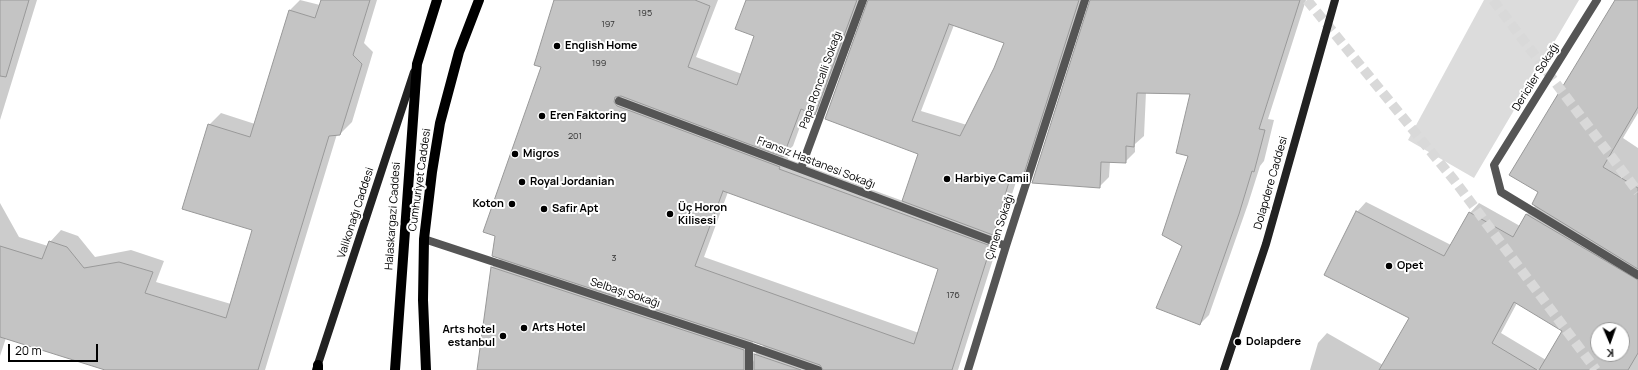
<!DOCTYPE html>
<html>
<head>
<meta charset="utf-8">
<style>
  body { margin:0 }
  #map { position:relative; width:1638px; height:370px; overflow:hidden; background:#fff; font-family:Manrope,sans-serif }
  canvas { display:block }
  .north { position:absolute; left:1590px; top:322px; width:40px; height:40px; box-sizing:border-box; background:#fff; border:1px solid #999; border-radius:50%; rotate:178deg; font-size:11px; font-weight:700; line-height:16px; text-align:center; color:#000 }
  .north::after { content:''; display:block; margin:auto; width:14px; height:18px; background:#000; clip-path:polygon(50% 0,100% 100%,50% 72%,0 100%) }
  .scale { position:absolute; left:8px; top:344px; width:90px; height:18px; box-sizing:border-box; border:2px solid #000; border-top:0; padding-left:5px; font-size:12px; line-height:14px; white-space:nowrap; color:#000; -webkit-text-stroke:3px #fff; paint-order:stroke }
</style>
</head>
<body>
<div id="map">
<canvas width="1638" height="370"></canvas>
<div class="north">K</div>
<div class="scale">20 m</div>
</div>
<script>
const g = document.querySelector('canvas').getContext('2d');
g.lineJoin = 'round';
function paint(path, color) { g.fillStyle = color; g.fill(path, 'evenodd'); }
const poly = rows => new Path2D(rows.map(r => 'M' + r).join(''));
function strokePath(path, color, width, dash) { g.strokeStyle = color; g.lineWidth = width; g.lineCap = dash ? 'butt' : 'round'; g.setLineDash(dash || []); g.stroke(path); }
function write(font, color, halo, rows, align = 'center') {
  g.font = font + ' Manrope,sans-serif'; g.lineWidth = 4; g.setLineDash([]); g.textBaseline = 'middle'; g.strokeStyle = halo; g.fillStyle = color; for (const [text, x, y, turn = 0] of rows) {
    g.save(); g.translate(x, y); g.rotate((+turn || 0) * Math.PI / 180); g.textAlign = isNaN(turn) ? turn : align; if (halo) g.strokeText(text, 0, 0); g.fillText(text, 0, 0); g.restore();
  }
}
const green = poly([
  [1484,0,1579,0,1474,178,1408,140]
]);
const shadow = poly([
  [0,0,37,0,0,120],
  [300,0,320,5,322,0,377,0,364,43,373,52,352,122,340,134,337,134,265,370,108,370,6,338,0,356,0,203,19,237,48,246,50,242,61,230,78,236,95,257,131,250,164,261,156,282,231,304,254,229,209,125,221,113,255,124,289,11],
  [555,0,718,0,696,57,742,74,755,35,747,0,863,0,824,104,815,113,806,110,793,146,783,155,788,157,788,159,903,201,919,154,869,0,1086,0,1030,172,1020,182,1016,182,1002,224,992,234,1000,237,958,370,478,370,492,267,501,258],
  [954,25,1005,43,995,68,967,125,921,111],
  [728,192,939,268,919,333,704,257],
  [753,340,765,345,755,354,755,364,753,360],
  [1091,0,1306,0,1268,119,1274,120,1264,161,1260,166,1248,204,1209,315,1200,324,1183,245,1191,93,1146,92,1144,136,1135,144,1135,152,1125,162,1110,162,1109,177,1099,187],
  [1616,0,1638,0,1638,113,1623,138,1638,148,1638,370,1310,370,1318,343,1327,333,1383,365,1410,317,1357,212,1366,202,1451,245,1470,213,1479,203,1520,226,1527,214,1536,205,1540,192],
  [1517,303,1564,330,1546,360,1501,333],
  [1598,330,1622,330,1622,354,1598,354]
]);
const building = poly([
  [0,0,29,0,6,77,0,76,0,0],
  [321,0,370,0,353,55,362,64,340,135,329,136,258,370,105,370,0,337,0,246,42,259,49,241,67,247,84,268,119,262,153,272,145,293,226,318,252,230,182,209,208,124,250,137,289,10,315,18,321,0],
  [554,0,695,0,710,6,688,67,737,85,754,36,735,29,746,0,857,0,815,115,801,109,783,157,621,96,615,97,614,102,617,106,780,167,779,169,991,246,952,370,823,370,820,365,751,341,492,256,495,236,483,232,541,67,534,65,554,0],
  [723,191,938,269,914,344,695,266,723,191],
  [868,0,1079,0,1021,183,1009,182,993,235,902,201,918,154,825,119,868,0],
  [949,24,1004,43,994,68,960,136,912,121,949,24],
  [1090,0,1300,0,1259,129,1265,130,1254,172,1252,171,1239,214,1200,325,1156,308,1182,246,1162,235,1188,156,1176,153,1190,94,1137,93,1134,147,1126,146,1126,163,1101,162,1100,188,1032,183,1090,0],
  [1615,0,1638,0,1638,107,1603,167,1638,188,1638,269,1532,204,1538,192,1509,175,1615,0],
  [1356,211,1444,256,1469,212,1513,237,1526,214,1638,280,1638,353,1628,370,1539,370,1562,331,1514,302,1492,343,1537,370,1379,370,1409,318,1324,275,1356,211],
  [1598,330,1622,330,1622,354,1598,354,1598,330],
  [491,267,744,350,744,370,477,370,491,267],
  [754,354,801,370,754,370,754,354]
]);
const primaryTunnel = poly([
  [1307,0,1454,180,1596,370],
  [1493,0,1638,192]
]);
const minor = poly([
  [1597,0,1494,165,1501,192,1638,275],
  [619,101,1006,246],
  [801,168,863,0],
  [424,239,749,346,818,370],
  [749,370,749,346],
  [968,370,1006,246,1085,0]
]);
const secondary = poly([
  [316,370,414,72],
  [1224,370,1266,244,1335,0]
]);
const primary = poly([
  [318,370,318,365],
  [395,370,417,64,437,0],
  [426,370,423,300,424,239,432,172,440,123,459,52,479,0]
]);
const markers = [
  [557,46,4,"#000"],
  [542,116,4,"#000"],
  [515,154,4,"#000"],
  [947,179,4,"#000"],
  [522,182,4,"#000"],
  [512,204,4,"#000"],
  [544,209,4,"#000"],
  [670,214,4,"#000"],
  [1389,266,4,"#000"],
  [524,328,4,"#000"],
  [503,336,4,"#000"],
  [1238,342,4,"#000"]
];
const numberNames = [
  ["195",645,13],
  ["197",608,24],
  ["199",599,63],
  ["201",575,136],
  ["3",614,258],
  ["176",953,295]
];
const poiNames = [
  ["English Home",565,46],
  ["Eren Faktoring",550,116],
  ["Migros",523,154],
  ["Harbiye Camii",955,179],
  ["Royal Jordanian",530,182],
  ["Koton",504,204,"right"],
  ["Üç Horon",678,208],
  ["Kilisesi",678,221],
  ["Safir Apt",552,209],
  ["Opet",1397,266],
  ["Arts Hotel",532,328],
  ["Arts hotel",495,330,"right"],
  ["estanbul",495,343,"right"],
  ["Dolapdere",1246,342]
];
const streetNames = [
  ["Dericiler Sokağı",1536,77,-58],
  ["Papa Roncalli Sokağı",821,80,-70],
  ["Fransız Hastanesi Sokağı",816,163,21],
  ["Cumhuriyet Caddesi",420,180,-82],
  ["Dolapdere Caddesi",1271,183,-74],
  ["Valikonağı Caddesi",356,213,-72],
  ["Halaskargazi Caddesi",393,216,-86],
  ["Çimen Sokağı",1000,227,-72],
  ["Selbaşı Sokağı",625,293,18]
];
paint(green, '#dcdcdc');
paint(shadow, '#0003');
paint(building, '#c4c4c4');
strokePath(building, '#999', 1);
strokePath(primaryTunnel, '#d9d9d9', 10, [10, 5]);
strokePath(minor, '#555', 8);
strokePath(secondary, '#222', 8);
strokePath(primary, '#000', 10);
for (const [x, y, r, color] of markers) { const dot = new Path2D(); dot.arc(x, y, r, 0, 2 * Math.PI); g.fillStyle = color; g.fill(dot); strokePath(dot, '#fff', 1.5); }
write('9px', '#313131', null, numberNames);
write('bold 11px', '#000', '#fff', poiNames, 'left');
write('11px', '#000', '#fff', streetNames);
</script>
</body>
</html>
